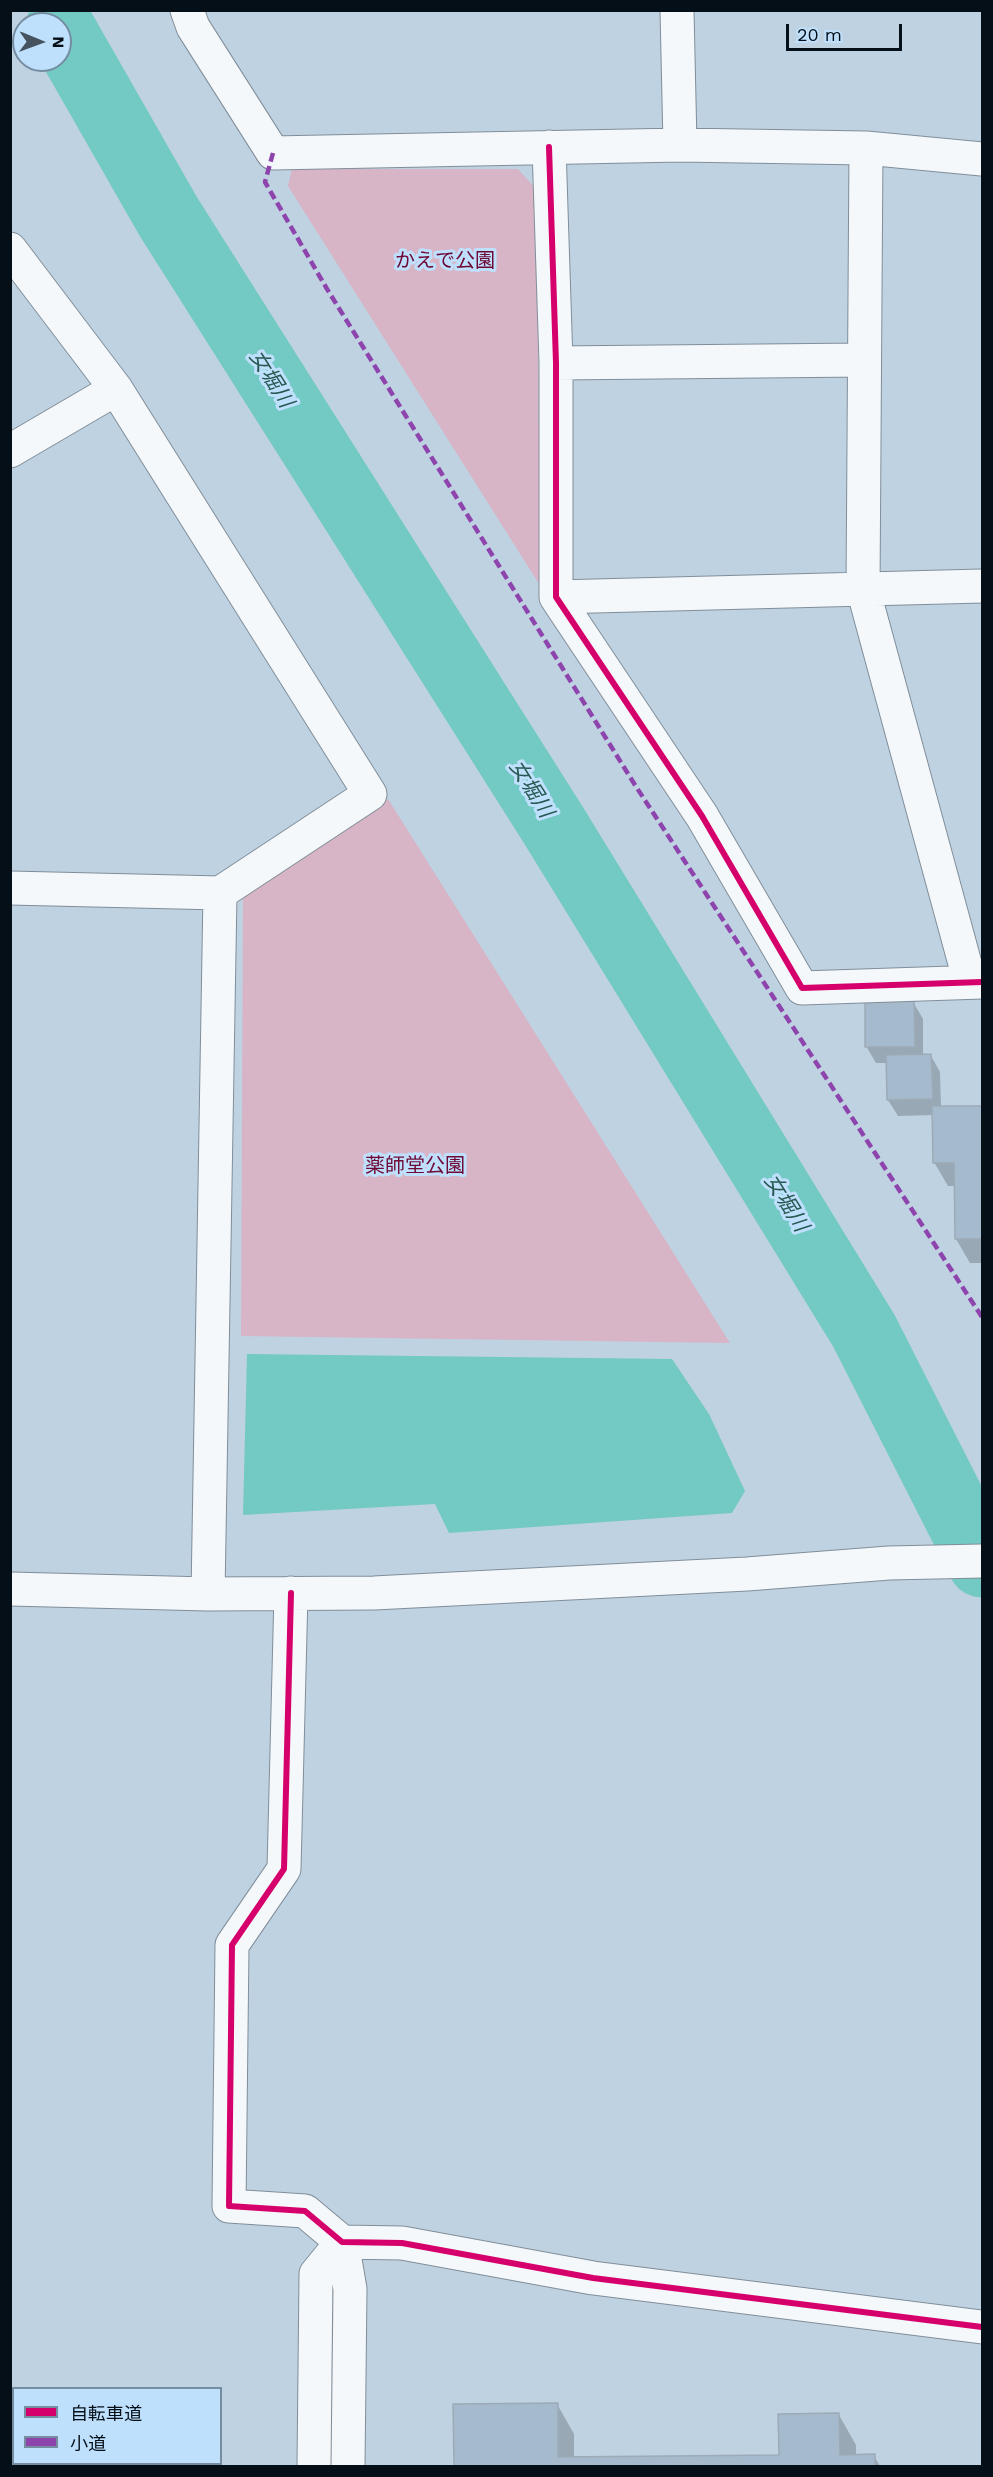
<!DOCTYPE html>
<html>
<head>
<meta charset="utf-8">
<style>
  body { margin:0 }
  #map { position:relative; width:993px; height:2477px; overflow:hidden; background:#bfd2e1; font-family:"Work Sans","Noto Sans JP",sans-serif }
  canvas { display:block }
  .frame { position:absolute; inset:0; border:12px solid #050f18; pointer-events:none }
  .legend { position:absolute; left:12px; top:2387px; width:210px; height:78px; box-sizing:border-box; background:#bfe0fc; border:2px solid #758ca1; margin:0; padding:8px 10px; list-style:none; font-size:18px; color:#050f18 }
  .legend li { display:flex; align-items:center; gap:12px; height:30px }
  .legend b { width:30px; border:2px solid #758ca1 }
  .north { position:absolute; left:12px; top:12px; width:60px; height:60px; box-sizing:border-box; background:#bfe0fc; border:2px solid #758ca1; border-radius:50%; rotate:91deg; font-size:16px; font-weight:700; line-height:24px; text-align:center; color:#050f18 }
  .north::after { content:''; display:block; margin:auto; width:21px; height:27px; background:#46535e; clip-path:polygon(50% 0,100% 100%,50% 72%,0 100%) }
  .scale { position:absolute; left:786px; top:24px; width:116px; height:27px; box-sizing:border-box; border:3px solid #050f18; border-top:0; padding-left:8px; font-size:18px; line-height:21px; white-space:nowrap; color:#050f18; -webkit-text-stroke:4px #bfe0fc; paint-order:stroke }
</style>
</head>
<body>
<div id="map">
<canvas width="993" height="2477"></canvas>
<div class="frame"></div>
<ul class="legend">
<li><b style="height:8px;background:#d6006c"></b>自転車道</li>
<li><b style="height:8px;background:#8e44ad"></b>小道</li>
</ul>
<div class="north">N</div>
<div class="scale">20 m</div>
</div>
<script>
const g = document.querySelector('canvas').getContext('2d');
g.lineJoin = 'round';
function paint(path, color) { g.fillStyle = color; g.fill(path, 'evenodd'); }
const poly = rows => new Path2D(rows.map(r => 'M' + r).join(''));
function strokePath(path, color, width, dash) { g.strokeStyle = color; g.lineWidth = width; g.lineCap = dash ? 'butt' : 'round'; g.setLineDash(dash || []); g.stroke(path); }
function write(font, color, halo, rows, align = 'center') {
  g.font = font + ' "Work Sans","Noto Sans JP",sans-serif'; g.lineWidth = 6; g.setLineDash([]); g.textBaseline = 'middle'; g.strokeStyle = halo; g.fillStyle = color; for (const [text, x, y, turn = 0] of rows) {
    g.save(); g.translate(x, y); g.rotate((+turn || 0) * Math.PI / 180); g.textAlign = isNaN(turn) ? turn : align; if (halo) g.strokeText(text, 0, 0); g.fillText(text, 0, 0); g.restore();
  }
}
const green = poly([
  [292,169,518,169,536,189,541,587,288,186],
  [388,799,730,1343,241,1336,243,893]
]);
const water = poly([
  [247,1354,672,1359,709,1414,745,1491,732,1513,449,1533,435,1504,243,1515]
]);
const shadow = poly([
  [913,1002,923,1019,923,1056,931,1056,940,1072,941,1107,982,1107,982,1263,970,1263,956,1239,956,1186,948,1186,934,1162,934,1115,898,1116,888,1100,887,1063,876,1063,866,1046],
  [557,2404,574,2434,574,2459,780,2456,839,2415,856,2445,856,2456,874,2456,880,2466,455,2466,455,2405]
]);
const river = poly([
  [60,27,168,216,554,826,864,1331,982,1563]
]);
const building = poly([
  [865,1001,914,1001,915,1047,865,1047,865,1001],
  [931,1054,933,1099,887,1100,886,1055,931,1054],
  [932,1106,982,1106,982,1239,955,1239,954,1163,933,1163,932,1106],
  [558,2403,558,2457,779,2455,778,2414,839,2413,840,2455,875,2454,875,2466,454,2466,453,2404,558,2403]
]);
const minor = poly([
  [187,10,193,27,273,153,680,145,866,148,982,159],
  [677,10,680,145],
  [549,147,556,363,556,597,702,816,802,988,982,982],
  [866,148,863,589,970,982],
  [10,249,116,389,370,794,220,893],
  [556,363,863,360],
  [10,451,116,389],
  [556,597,982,586],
  [10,888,220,893,208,1594],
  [10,1589,208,1594,374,1593,747,1574,889,1563,982,1561],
  [291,1593,284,1869,232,1945,229,2206,305,2211,342,2242,402,2243,593,2278,982,2327],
  [342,2242,350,2289,348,2466],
  [314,2466,316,2274,342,2242]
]);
const quiet = poly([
  [273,153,265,182,327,289,635,785,982,1317]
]);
const cycleway = poly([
  [549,147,556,363,556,597,702,816,802,988,982,982],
  [291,1593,284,1869,232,1945,229,2206,305,2211,342,2242,402,2243,593,2278,982,2327]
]);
const parkNames = [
  ["かえで公園",445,261],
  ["薬師堂公園",415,1166]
];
const waterNames = [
  ["女堀川",271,379,58],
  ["女堀川",531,789,58],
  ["女堀川",786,1203,58]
];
paint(green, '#d7b4c6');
paint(water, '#73c9c3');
paint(shadow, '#0003');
strokePath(river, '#73c9c3', 69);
paint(building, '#a5bacc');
strokePath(building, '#9cabb7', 1.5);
strokePath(minor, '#808e9a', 35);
strokePath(minor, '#f5f8fa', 33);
strokePath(quiet, '#8e44ad', 4.5, [9, 4.5]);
strokePath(cycleway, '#d6006c', 6);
write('20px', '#6e0733', '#bfe0fc', parkNames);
write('italic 21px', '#275851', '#bfe0fc', waterNames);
</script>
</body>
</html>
